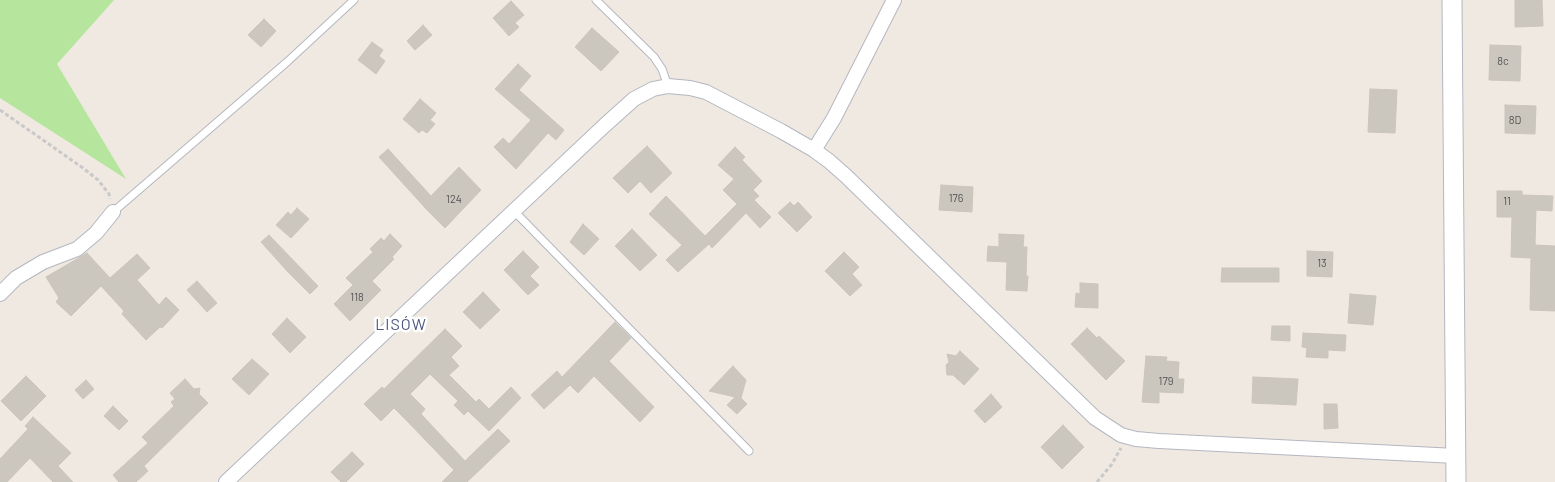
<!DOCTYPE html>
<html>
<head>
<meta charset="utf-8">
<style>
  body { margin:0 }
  canvas { display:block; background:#efe9e1 }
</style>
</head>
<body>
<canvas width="1555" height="482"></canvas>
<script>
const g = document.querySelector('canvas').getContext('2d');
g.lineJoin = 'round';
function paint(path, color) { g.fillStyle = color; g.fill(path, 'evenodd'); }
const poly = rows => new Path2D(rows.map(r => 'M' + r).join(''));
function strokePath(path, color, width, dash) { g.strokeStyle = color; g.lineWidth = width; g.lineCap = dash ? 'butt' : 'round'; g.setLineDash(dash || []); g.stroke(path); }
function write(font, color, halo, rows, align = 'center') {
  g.font = font + ' Barlow,sans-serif'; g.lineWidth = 5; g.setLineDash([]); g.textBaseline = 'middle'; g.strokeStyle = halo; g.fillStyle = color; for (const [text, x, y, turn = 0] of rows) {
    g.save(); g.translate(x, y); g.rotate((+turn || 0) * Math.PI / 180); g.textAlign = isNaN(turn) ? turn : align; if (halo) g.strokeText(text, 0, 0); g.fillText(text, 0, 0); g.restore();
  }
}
const green = poly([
  [0,0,114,0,57,64,126,179,0,98]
]);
const building = poly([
  [1515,0,1542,0,1543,26,1515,27,1515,0],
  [511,1,524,15,515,23,519,27,509,36,493,18,511,1],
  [264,19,276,31,261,47,248,35,264,19],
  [423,25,432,35,415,50,407,41,423,25],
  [592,28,619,52,601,71,575,47,592,28],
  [372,42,383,50,379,56,385,61,376,74,358,60,372,42],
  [1490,45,1521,46,1520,81,1489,80,1490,45],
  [518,64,531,76,519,90,564,130,556,140,548,133,516,169,494,147,503,138,509,144,531,120,495,89,518,64],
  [1370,89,1397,90,1395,133,1368,132,1370,89],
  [420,99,436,113,430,120,435,124,427,133,422,130,419,133,403,119,420,99],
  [1505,105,1536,106,1535,134,1505,133,1505,105],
  [647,146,672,173,651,193,640,181,628,193,613,178,647,146],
  [735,147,745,157,742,160,762,181,753,190,759,196,754,200,771,217,760,228,746,213,712,248,709,244,678,272,666,260,682,245,649,214,666,196,705,236,737,204,723,190,734,179,718,165,735,147],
  [388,149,431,196,459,167,481,190,445,228,428,211,379,157,388,149],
  [941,185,973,187,972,212,939,210,941,185],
  [1497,191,1522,191,1522,195,1553,196,1552,211,1536,210,1535,245,1555,246,1555,311,1530,310,1531,258,1511,257,1512,217,1497,217,1497,191],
  [790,202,794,206,798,202,812,217,797,232,778,213,790,202],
  [297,208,309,219,291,238,276,225,288,212,291,215,297,208],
  [583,224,599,239,584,255,570,242,583,224],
  [632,229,657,255,640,271,615,246,632,229],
  [390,234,402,246,392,257,394,259,372,281,381,290,350,321,334,304,353,285,346,278,373,252,370,249,381,238,384,241,390,234],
  [999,234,1024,235,1023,247,1027,247,1026,276,1028,276,1027,291,1006,290,1007,262,987,261,988,246,999,247,999,234],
  [269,235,318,286,310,294,287,271,261,242,269,235],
  [523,251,539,267,530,276,539,285,528,295,504,270,523,251],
  [1307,251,1333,252,1332,277,1307,276,1307,251],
  [844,252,859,267,852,274,862,285,850,296,825,271,844,252],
  [87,253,110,278,137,254,150,268,137,280,159,305,166,297,179,310,162,328,160,327,146,340,122,314,124,311,101,286,71,316,56,302,59,298,46,277,87,253],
  [1222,268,1279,268,1279,282,1221,282,1222,268],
  [197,281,217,303,207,312,187,290,197,281],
  [1080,283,1098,284,1098,308,1075,307,1076,293,1080,294,1080,283],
  [483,292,500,310,480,329,463,312,483,292],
  [1350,294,1376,296,1373,325,1348,323,1350,294],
  [287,318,306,337,290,353,272,334,287,318],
  [615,322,631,338,609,361,654,407,640,422,594,376,578,393,570,385,544,409,531,395,557,371,562,377,615,322],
  [1272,326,1290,326,1290,341,1271,340,1272,326],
  [1087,328,1097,338,1099,336,1125,361,1106,380,1071,344,1087,328],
  [445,329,462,346,451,357,459,366,449,375,476,402,479,399,489,409,511,387,521,398,489,431,468,411,464,415,454,405,458,401,430,374,410,394,425,409,421,414,465,461,498,429,510,441,467,482,442,482,454,470,409,423,394,408,381,421,364,404,382,387,384,389,445,329],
  [1303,333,1346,335,1345,351,1328,350,1328,358,1306,357,1307,348,1302,347,1303,333],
  [960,351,979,369,964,385,953,375,947,375,946,365,949,362,947,354,956,356,960,351],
  [1146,356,1167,357,1166,361,1179,362,1178,379,1184,379,1183,393,1159,392,1159,403,1142,402,1146,356],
  [252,359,269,374,249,395,232,379,252,359],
  [733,366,746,380,741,398,747,404,737,414,727,405,735,397,709,391,733,366],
  [26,376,46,396,21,421,1,401,26,376],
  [1253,377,1298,379,1296,405,1252,403,1253,377],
  [185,379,194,389,200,388,199,394,208,403,144,466,148,471,136,482,119,482,113,475,148,443,142,437,174,406,171,402,175,399,170,393,185,379],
  [86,380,94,389,83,399,75,390,86,380],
  [991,394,1002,407,985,423,974,411,991,394],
  [1324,404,1337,404,1338,428,1324,429,1324,404],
  [113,406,128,421,119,430,104,416,113,406],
  [33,417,71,453,58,466,73,482,53,482,30,458,7,482,0,482,0,459,28,429,25,426,33,417],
  [1063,425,1084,447,1062,469,1041,447,1063,425],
  [352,452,364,464,346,482,341,482,331,472,352,452]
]);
const path = poly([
  [0,110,83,168,98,180,109,194,110,199],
  [1097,482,1112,464,1121,448]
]);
const lane = poly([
  [596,0,654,57,662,69,668,86],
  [514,211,749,451],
  [113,212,287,62,354,0]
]);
const street = poly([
  [814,150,834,118,894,0],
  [0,294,16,278,43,262,77,249,96,233,113,212],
  [226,482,605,125,634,99,653,89,668,86,690,88,706,92,781,131,814,150,829,161,846,176,1095,418,1121,435,1136,439,1159,441,1456,456]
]);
const secondary = poly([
  [1452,0,1456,482]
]);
const numberNames = [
  ["8c",1503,61],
  ["8D",1515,120],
  ["176",956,198],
  ["124",454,199],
  ["11",1507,201],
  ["13",1322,263],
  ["118",357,297],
  ["179",1166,381]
];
const quarterNames = [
  ["LISÓW",401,325]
];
paint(green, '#b6e59e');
paint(building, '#cbc7bf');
strokePath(building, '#cbc5ba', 1);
strokePath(lane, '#b4b7c1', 9);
strokePath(street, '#b4b7c1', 16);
strokePath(secondary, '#b4b7c1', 21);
strokePath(path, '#c9c9c9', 3, [4, 2.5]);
strokePath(lane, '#fff', 7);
strokePath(street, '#fff', 14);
strokePath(secondary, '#fff', 19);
write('11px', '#555452', null, numberNames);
g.letterSpacing = '1px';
write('16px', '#4d5680', '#fff', quarterNames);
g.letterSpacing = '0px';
</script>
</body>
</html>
